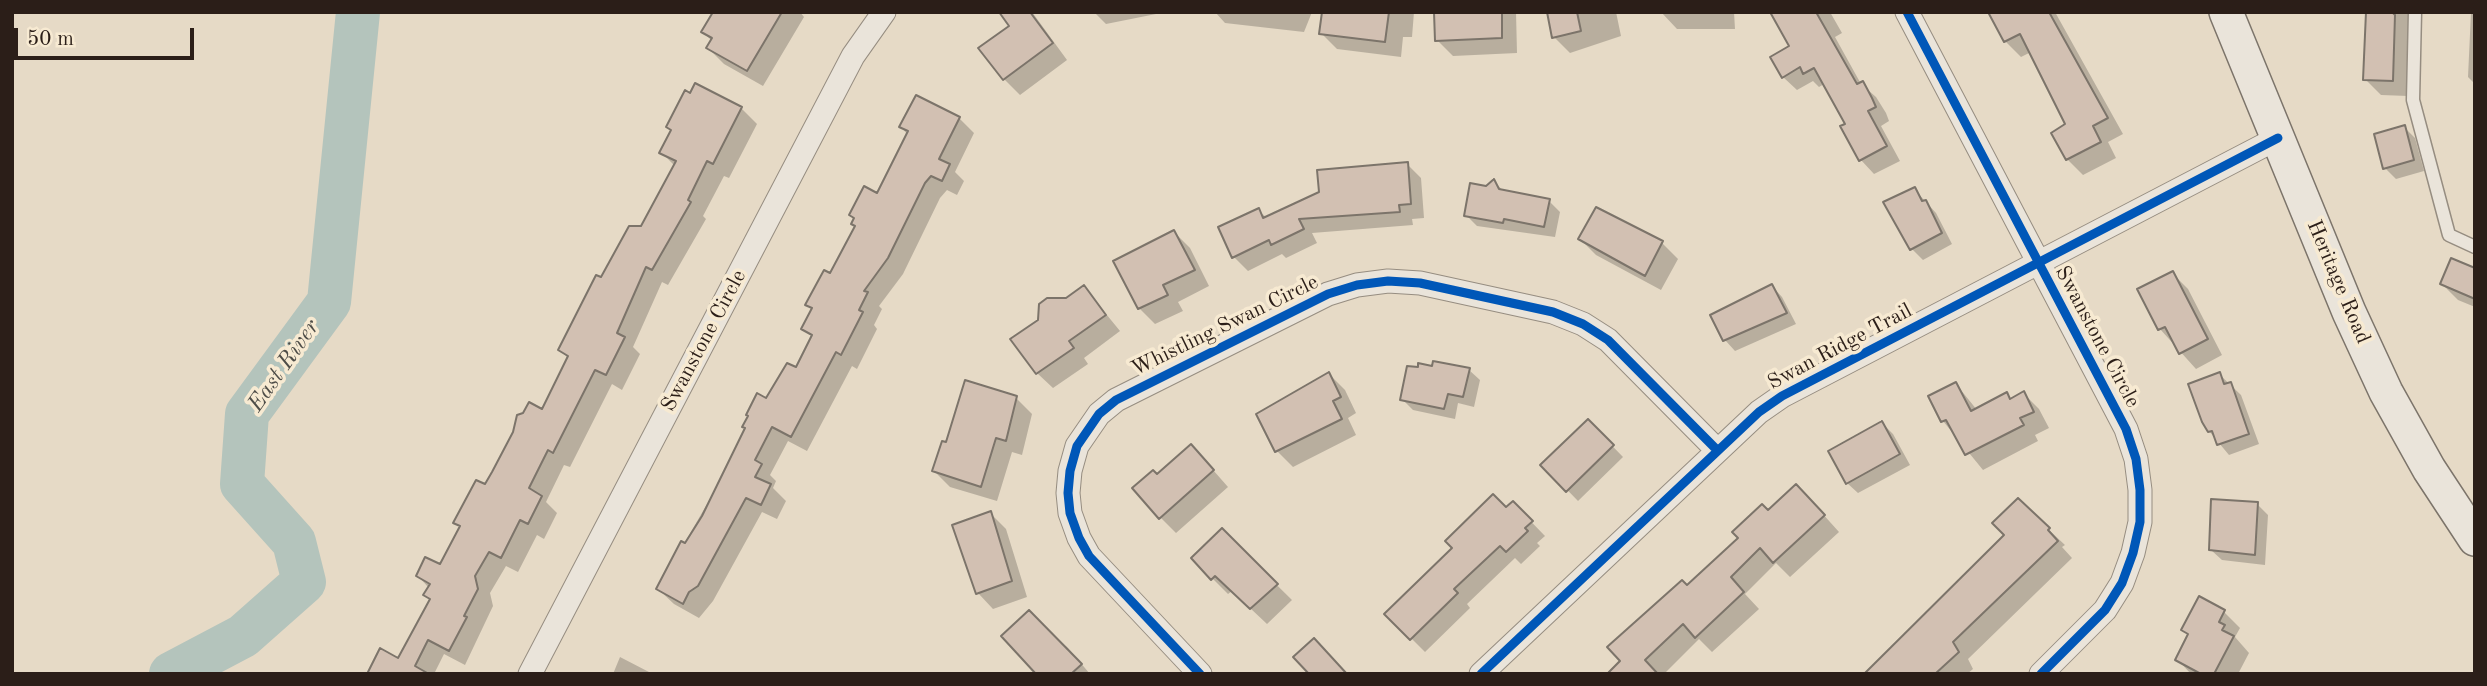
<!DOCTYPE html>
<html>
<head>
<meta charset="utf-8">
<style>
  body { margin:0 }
  #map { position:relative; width:2487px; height:686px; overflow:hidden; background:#e6dac6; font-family:"Old Standard TT",serif }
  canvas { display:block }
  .frame { position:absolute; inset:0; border:14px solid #2b1e18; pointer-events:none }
  .scale { position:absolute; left:14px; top:28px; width:180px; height:32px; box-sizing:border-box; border:4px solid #2b1e18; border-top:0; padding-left:9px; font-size:21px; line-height:24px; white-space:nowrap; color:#2b1e18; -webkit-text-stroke:5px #f7ead2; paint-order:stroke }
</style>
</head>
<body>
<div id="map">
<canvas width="2487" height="686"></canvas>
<div class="frame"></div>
<div class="scale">50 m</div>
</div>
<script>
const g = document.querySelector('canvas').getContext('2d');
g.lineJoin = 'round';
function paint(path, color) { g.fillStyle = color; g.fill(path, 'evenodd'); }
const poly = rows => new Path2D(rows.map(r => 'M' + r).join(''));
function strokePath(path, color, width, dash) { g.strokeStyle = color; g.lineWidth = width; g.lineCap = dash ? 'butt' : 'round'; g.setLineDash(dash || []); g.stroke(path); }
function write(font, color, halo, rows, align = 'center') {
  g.font = font + ' "Old Standard TT",serif'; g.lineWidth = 7; g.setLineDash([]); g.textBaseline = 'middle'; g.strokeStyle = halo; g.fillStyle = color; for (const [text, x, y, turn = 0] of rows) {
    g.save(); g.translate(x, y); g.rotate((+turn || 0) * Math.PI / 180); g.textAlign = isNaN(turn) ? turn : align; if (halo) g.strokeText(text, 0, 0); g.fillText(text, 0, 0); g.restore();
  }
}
const shadow = poly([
  [714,12,800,12,804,17,763,86,724,64,708,48,712,41,703,32],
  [1001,12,1032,12,1067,60,1020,95,1004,79,1011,27],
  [1094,12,1166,12,1106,24],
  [1215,12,1312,12,1304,32,1225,23],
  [1324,12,1414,12,1412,37,1403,37,1401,57,1337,49,1321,33],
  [1436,12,1516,12,1517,53,1453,56,1437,40],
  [1550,12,1616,12,1621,36,1570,53,1554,37],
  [1661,12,1734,12,1735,29,1677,29],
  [1782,12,1830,12,1842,33,1835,37,1861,84,1876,97,1886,113,1889,121,1881,126,1900,161,1874,174,1861,160,1847,125,1824,84,1819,87,1813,81,1797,90,1783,77,1791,47],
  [1990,12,2055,12,2123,134,2108,142,2116,158,2083,175,2067,159,2067,124,2031,52,2021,57,2005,41],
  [2367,12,2409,12,2408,96,2381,95,2365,79],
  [2471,12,2475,12,2475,84,2468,77],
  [741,108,757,124,729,178,724,176,703,216,706,219,668,285,662,282,633,347,640,354,622,390,612,384,570,467,564,465,546,502,557,513,544,539,537,535,518,572,506,566,490,593,493,606,465,665,444,654,434,674,369,674,399,660,431,601,425,595,429,588,418,576,441,567,461,528,455,523,543,411,569,359,560,350,602,279,642,228,675,166,662,153],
  [959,118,974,133,955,172,964,181,957,195,947,190,940,198,903,274,879,306,882,309,874,325,877,329,857,369,852,366,807,451,788,441,770,475,776,481,773,488,786,501,777,519,762,512,713,601,699,618,674,604,658,589,767,400,797,370,813,338,804,329,813,310,807,304,831,275,856,226,851,215,878,195,908,135,901,127],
  [2404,127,2415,138,2424,171,2396,179,2385,168],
  [1407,164,1421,178,1424,218,1412,219,1413,225,1312,233,1317,243,1286,258,1282,254,1248,271,1234,257,1258,210,1267,218],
  [1494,181,1504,192,1549,201,1560,212,1555,237,1477,226,1466,215],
  [1915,190,1936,213,1952,244,1923,260,1912,249],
  [1174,232,1190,248,1209,286,1178,302,1183,311,1155,324,1139,308],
  [1580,239,1662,243,1678,259,1661,290,1596,255],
  [2475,271,2475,307,2458,300,2442,284],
  [2172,273,2188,289,2222,355,2196,369,2160,329],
  [1772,286,1782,297,1796,324,1735,351,1725,340],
  [1084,287,1120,331,1084,358,1088,364,1053,388,1037,373,1066,300],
  [1419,370,1469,370,1480,380,1474,407,1458,403,1455,419,1413,410,1402,399],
  [1329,374,1345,390,1356,413,1348,418,1356,435,1293,467,1277,451],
  [2219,374,2241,395,2259,444,2229,455,2209,431],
  [1956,384,1977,410,2007,395,2012,400,2023,393,2039,409,2049,428,2035,435,2038,441,1983,470,1943,421],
  [1016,398,1032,414,1022,455,1012,452,997,501,950,487,934,471,947,444],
  [1588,421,1623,457,1578,501,1543,465],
  [1882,423,1893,434,1910,465,1858,493,1847,483],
  [1206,462,1228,487,1176,533,1160,517,1157,476],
  [2018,501,2065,545,2062,547,2072,558,1968,659,1973,669,1967,674,1867,674,2006,535],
  [1812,502,1839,532,1790,577,1776,563,1745,594,1759,609,1712,652,1699,639,1664,674,1606,674,1687,588,1768,512],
  [1513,503,1545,536,1537,543,1540,546,1521,564,1515,558,1467,604,1470,608,1425,652,1387,614],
  [2257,504,2268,515,2265,565,2222,560,2211,550],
  [990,513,1006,529,1027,597,993,609,978,593],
  [1222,531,1292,600,1267,624,1232,591,1228,594,1212,578],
  [2200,599,2224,612,2240,628,2235,637,2249,653,2238,674,2191,674,2177,659,2189,636,2183,630],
  [1029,613,1068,648,1090,674,1038,674],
  [620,657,649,672,651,674,613,674]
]);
const river = poly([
  [171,674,243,636,304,582,294,542,242,484,247,414,329,302,358,12]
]);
const building = poly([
  [713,12,782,12,747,71,706,48,712,38,701,32,713,12],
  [999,12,1030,12,1053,43,1003,80,978,48,1009,26,999,12],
  [1322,12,1389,12,1385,42,1319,34,1322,12],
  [1434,12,1502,12,1502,38,1435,41,1434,12],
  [1547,12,1577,12,1581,31,1552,38,1547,12],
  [1770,12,1816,12,1857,84,1863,81,1872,98,1876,107,1868,111,1887,146,1859,161,1840,126,1845,124,1814,68,1803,74,1800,67,1782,78,1770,57,1789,46,1770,12],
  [1988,12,2049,12,2108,118,2093,126,2101,142,2066,160,2051,133,2065,124,2020,34,2004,42,1988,12],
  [2366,12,2392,12,2395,15,2393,81,2363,80,2366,12],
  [695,83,742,107,713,164,707,161,688,200,691,202,652,270,646,267,617,333,625,337,606,375,595,370,553,453,548,450,529,488,542,496,528,524,520,520,501,558,489,552,475,576,478,589,464,616,467,617,449,651,428,640,415,666,429,674,367,674,380,648,398,658,430,599,423,595,430,584,416,576,425,557,440,564,460,526,453,523,476,480,485,484,492,472,513,432,517,415,523,413,529,402,542,409,568,356,558,350,596,275,601,277,629,226,641,226,676,161,659,153,671,130,666,127,685,90,690,93,695,83],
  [916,95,960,117,939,159,950,164,942,181,931,176,925,183,888,258,864,291,868,292,859,310,863,312,841,355,836,352,791,437,772,427,755,460,762,464,755,477,771,484,761,505,746,498,698,586,689,592,683,604,656,589,681,541,685,543,702,516,745,428,742,427,748,416,746,415,757,393,766,398,787,363,796,367,812,335,801,329,812,308,805,305,824,270,830,273,855,226,851,224,854,218,849,215,864,186,877,193,908,131,899,127,916,95],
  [2405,125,2414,160,2383,169,2374,134,2405,125],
  [1408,162,1411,204,1399,205,1400,212,1299,219,1304,229,1271,245,1269,240,1232,258,1218,227,1259,208,1263,218,1319,192,1317,170,1408,162],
  [1494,179,1499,189,1550,199,1544,227,1504,219,1503,223,1464,216,1470,183,1486,186,1494,179],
  [1915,187,1922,201,1926,200,1942,233,1910,250,1883,202,1915,187],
  [1596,207,1663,241,1645,276,1578,239,1596,207],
  [1174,230,1195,270,1163,285,1168,295,1138,309,1113,261,1174,230],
  [2451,258,2475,268,2475,299,2440,284,2451,258],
  [2173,271,2208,339,2179,354,2165,327,2158,330,2137,289,2173,271],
  [1772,284,1787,313,1723,341,1710,315,1772,284],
  [1084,285,1106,315,1069,341,1074,348,1036,374,1010,339,1038,320,1039,304,1047,298,1066,298,1084,285],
  [1433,361,1470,368,1463,397,1448,394,1444,409,1400,400,1407,366,1418,367,1418,363,1432,366,1433,361],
  [1329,372,1341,397,1333,401,1342,419,1275,452,1256,414,1329,372],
  [2220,372,2224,384,2231,382,2249,434,2217,445,2212,431,2208,432,2202,422,2188,384,2220,372],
  [965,380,1017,396,1006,441,996,438,981,487,932,471,942,441,946,442,965,380],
  [1956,382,1971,411,2007,392,2010,399,2024,391,2034,412,2020,418,2024,425,1965,455,1946,420,1941,422,1928,396,1956,382],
  [1588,419,1614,445,1566,492,1540,465,1588,419],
  [1882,421,1900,454,1846,484,1828,451,1882,421],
  [1191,444,1214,470,1159,519,1132,488,1153,470,1157,474,1191,444],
  [1796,484,1825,515,1773,563,1760,548,1731,577,1744,592,1695,638,1683,624,1645,660,1658,674,1607,674,1620,661,1607,647,1682,580,1687,585,1738,538,1732,532,1762,504,1768,510,1796,484],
  [1493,494,1506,507,1513,501,1533,521,1525,528,1528,531,1506,552,1500,546,1454,589,1458,593,1410,640,1384,614,1452,548,1445,541,1493,494],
  [2018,498,2050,528,2048,530,2058,541,1953,642,1959,652,1935,674,1864,674,2004,535,1992,523,2018,498],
  [2211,499,2258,502,2255,555,2209,550,2211,499],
  [991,511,1012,581,976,594,952,525,991,511],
  [1222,528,1278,584,1250,609,1215,576,1211,580,1191,558,1222,528],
  [2199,596,2225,610,2219,622,2225,625,2222,630,2234,636,2214,674,2201,674,2175,660,2188,634,2181,630,2199,596],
  [1029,610,1082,664,1071,674,1036,674,1001,636,1029,610],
  [1314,638,1347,674,1309,674,1293,657,1314,638]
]);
const service = poly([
  [2415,12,2413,100,2449,235,2475,247]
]);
const minor = poly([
  [1907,12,2126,429,2136,459,2140,490,2140,522,2133,553,2122,583,2105,610,2041,674],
  [530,674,853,56,884,12],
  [1200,674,1089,556,1079,538,1070,513,1068,493,1070,471,1077,446,1099,414,1116,400,1328,294,1357,285,1388,281,1420,283,1553,312,1583,324,1608,340,1717,450],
  [1481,674,1759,412,1782,396,2278,138]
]);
const secondary = poly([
  [2226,12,2349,312,2386,392,2429,469,2475,539]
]);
const cycleway = poly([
  [1907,12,2126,429,2136,459,2140,490,2140,522,2133,553,2122,583,2105,610,2041,674],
  [1200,674,1089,556,1079,538,1070,513,1068,493,1070,471,1077,446,1099,414,1116,400,1328,294,1357,285,1388,281,1420,283,1553,312,1583,324,1608,340,1717,450],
  [1481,674,1759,412,1782,396,2278,138]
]);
const streetNames = [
  ["Heritage Road",2338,282,67],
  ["Whistling Swan Circle",1225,326,-26],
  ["Swanstone Circle",2097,337,62],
  ["Swanstone Circle",704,341,-62],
  ["Swan Ridge Trail",1840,347,-28]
];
const waterNames = [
  ["East River",284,366,-55]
];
paint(shadow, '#0003');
strokePath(river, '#b4c4bc', 44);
paint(building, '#d2c0b2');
strokePath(building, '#7c746a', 2);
strokePath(service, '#968d81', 15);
strokePath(minor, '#968d81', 25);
strokePath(secondary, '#7c746a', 36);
strokePath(service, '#eae4da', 12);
strokePath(minor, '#eae4da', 23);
strokePath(secondary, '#eae4da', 33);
strokePath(cycleway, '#0057b8', 9);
write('21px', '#2b1e18', '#f7ead2', streetNames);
write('italic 23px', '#4e4d48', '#f7ead2', waterNames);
</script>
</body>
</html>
